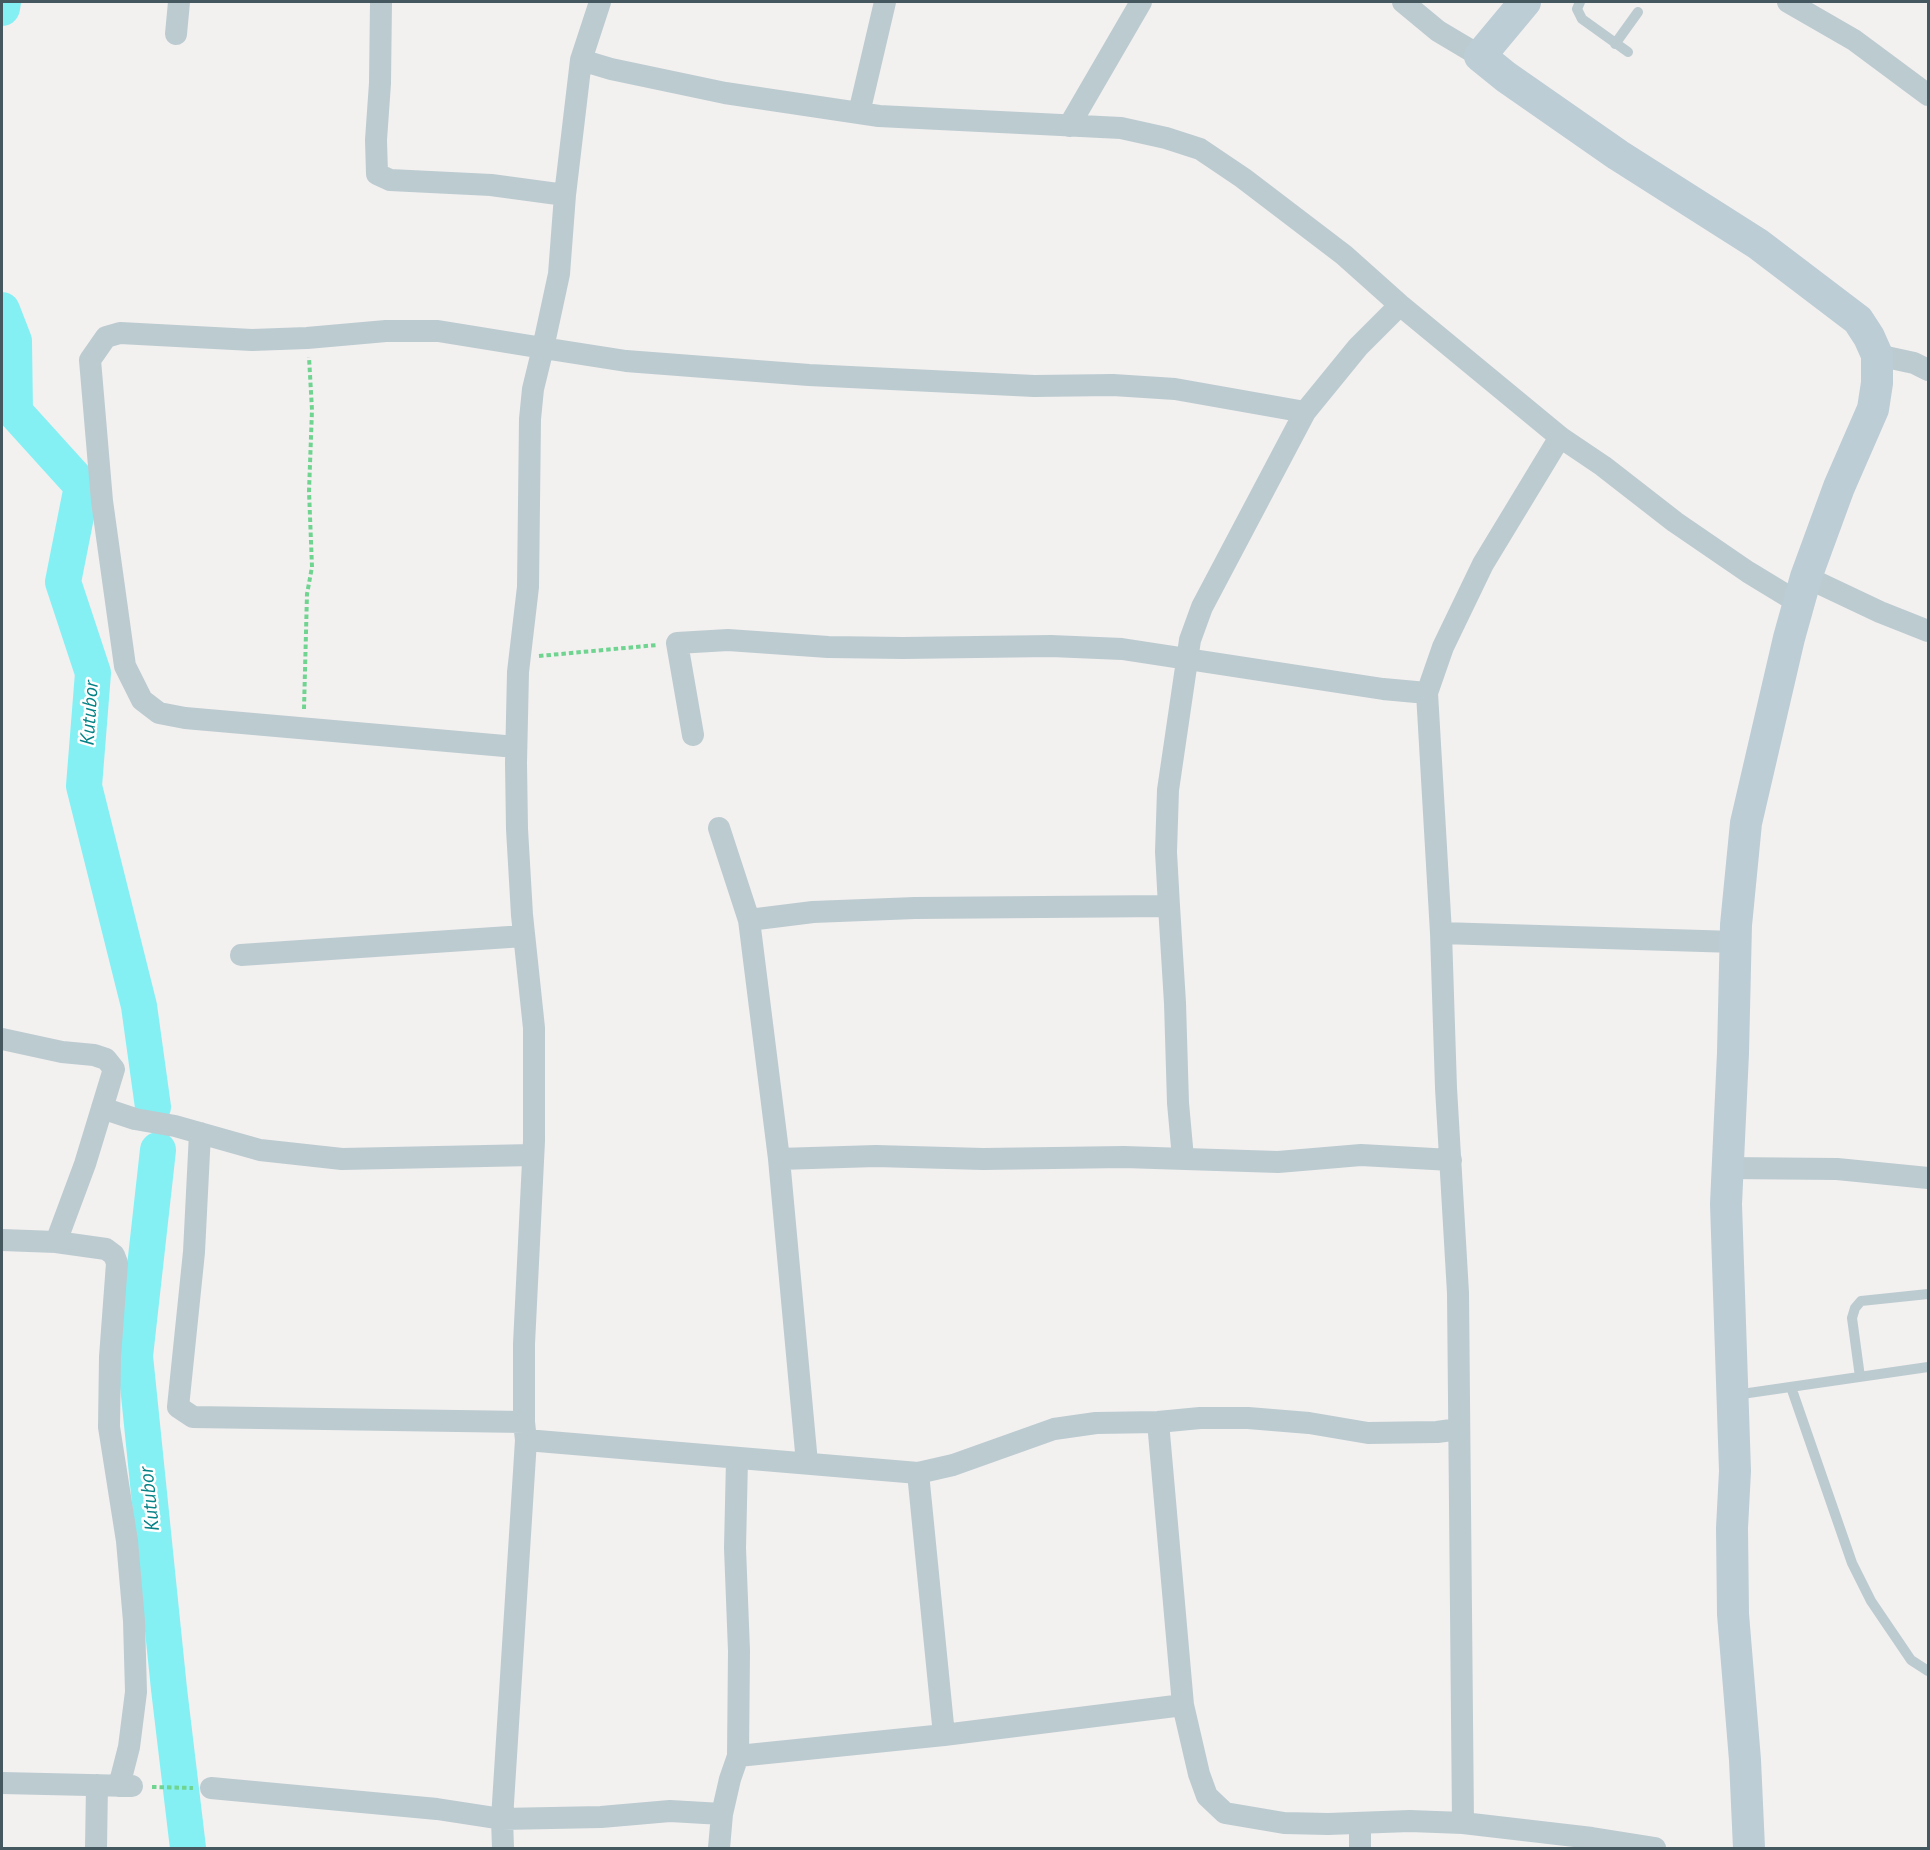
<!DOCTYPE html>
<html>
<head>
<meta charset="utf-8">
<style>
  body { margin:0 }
  #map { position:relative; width:1930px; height:1850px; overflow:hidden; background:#f3f0f0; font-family:"PT Sans",sans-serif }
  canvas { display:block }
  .frame { position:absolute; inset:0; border:3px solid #46585f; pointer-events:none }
</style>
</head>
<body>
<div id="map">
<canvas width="1930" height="1850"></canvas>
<div class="frame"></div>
</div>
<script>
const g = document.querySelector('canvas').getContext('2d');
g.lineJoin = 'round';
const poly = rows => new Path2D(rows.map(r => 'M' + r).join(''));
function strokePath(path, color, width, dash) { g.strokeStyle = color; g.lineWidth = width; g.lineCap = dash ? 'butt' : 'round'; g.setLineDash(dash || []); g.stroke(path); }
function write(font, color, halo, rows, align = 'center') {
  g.font = font + ' "PT Sans",sans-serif'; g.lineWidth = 5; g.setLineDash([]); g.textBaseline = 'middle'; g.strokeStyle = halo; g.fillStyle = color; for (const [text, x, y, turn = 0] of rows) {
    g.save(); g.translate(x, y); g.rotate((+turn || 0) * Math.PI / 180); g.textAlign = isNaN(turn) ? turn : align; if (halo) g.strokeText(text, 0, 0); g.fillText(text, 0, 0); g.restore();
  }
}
const river = poly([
  [2,8,3,2],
  [2,310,14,341,15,412,82,486,63,582,93,673,84,786,139,1006,153,1107],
  [158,1150,135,1356,169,1689,188,1848]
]);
const path = poly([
  [539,656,657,645],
  [304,709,307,594,312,567,309,491,312,410,309,357],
  [152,1787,193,1788]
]);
const lane = poly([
  [1580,2,1577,9,1582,19,1628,52],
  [1615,44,1638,12],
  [1860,1377,1852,1318,1855,1308,1861,1301,1928,1294],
  [1791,1387,1852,1563,1871,1601,1911,1660,1928,1671],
  [1735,1395,1928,1367]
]);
const street = poly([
  [381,2,380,83,376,140,377,174,390,180,491,185,565,195],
  [600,2,581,60,565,195,559,274,543,348,626,361,809,375,1034,386,1113,385,1175,389,1305,412],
  [1403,2,1438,31,1480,56],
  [1788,2,1854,40,1928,95],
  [176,34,179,2],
  [581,60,611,69,725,93,879,116,1121,128,1166,138,1200,149,1243,178,1344,255,1400,305,1560,437,1603,466,1675,522,1748,572,1799,603],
  [859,113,885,2],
  [1069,126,1141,2],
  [1877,355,1914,363,1928,370],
  [1806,577,1880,612,1928,631],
  [693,735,677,643,728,640,828,647,903,648,1051,646,1122,649,1383,689,1427,693],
  [719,828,749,920,779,1159,807,1463],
  [1169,906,1166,852,1168,790,1190,640,1202,607,1305,412,1358,347,1400,305],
  [749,920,813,912,915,908,1169,906,1175,1003,1178,1103,1183,1158],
  [1441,933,1735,942],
  [241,955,524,936],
  [2,1039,62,1052,94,1055,106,1059,114,1069,85,1164,56,1242],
  [102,1108,135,1119,175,1126,260,1150,342,1159,533,1155],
  [200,1133,194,1252,178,1407,193,1417,524,1422],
  [779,1159,876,1156,983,1159,1124,1157,1278,1162,1361,1155,1451,1160],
  [1727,1168,1837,1169,1928,1178],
  [2,1240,56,1242,106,1249,114,1255,117,1263,110,1357,109,1427,127,1541,134,1621,136,1692,129,1747,119,1786],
  [1158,1422,1183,1705,1199,1774,1207,1796,1225,1813,1284,1823,1328,1824,1410,1821,1463,1823,1592,1838,1655,1848],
  [526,1440,918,1473,953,1465,1054,1429,1096,1423,1158,1422,1200,1418,1248,1418,1309,1423,1368,1433,1437,1432,1459,1429],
  [918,1473,944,1735],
  [738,1756,944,1735,1183,1705],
  [2,1783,132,1786],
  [211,1788,437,1809,502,1819,601,1817,670,1811,722,1814],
  [1463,1823,1458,1293,1446,1088,1441,933,1427,693,1443,647,1483,564,1560,437],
  [96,1848,97,1785],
  [503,1848,502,1819,526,1440,524,1422,524,1344,534,1141,534,1028,522,915,517,829,516,763,518,672,528,587,530,419,533,389,543,348,438,331,386,331,307,338,252,340,120,333,106,337,90,360,102,501,125,666,142,700,159,713,185,718,516,747],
  [719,1848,722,1814,730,1779,738,1756,739,1651,735,1548,737,1459],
  [1360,1848,1360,1824]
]);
const secondary = poly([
  [1525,2,1480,56,1506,77,1618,155,1758,244,1858,320,1869,337,1877,355,1877,383,1873,409,1839,487,1806,577,1789,638,1746,823,1736,925,1733,1053,1726,1204,1735,1471,1732,1528,1733,1614,1745,1760,1749,1848]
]);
const waterNames = [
  ["Kutubor",90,713,-86],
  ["Kutubor",150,1499,-96]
];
strokePath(river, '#84f0f4', 36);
strokePath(path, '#70d491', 4, [4.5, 3]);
strokePath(lane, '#bccbd0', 10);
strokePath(street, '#bccbd0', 22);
strokePath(secondary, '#bccdd5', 32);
write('italic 20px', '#058286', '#fff', waterNames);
</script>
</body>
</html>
